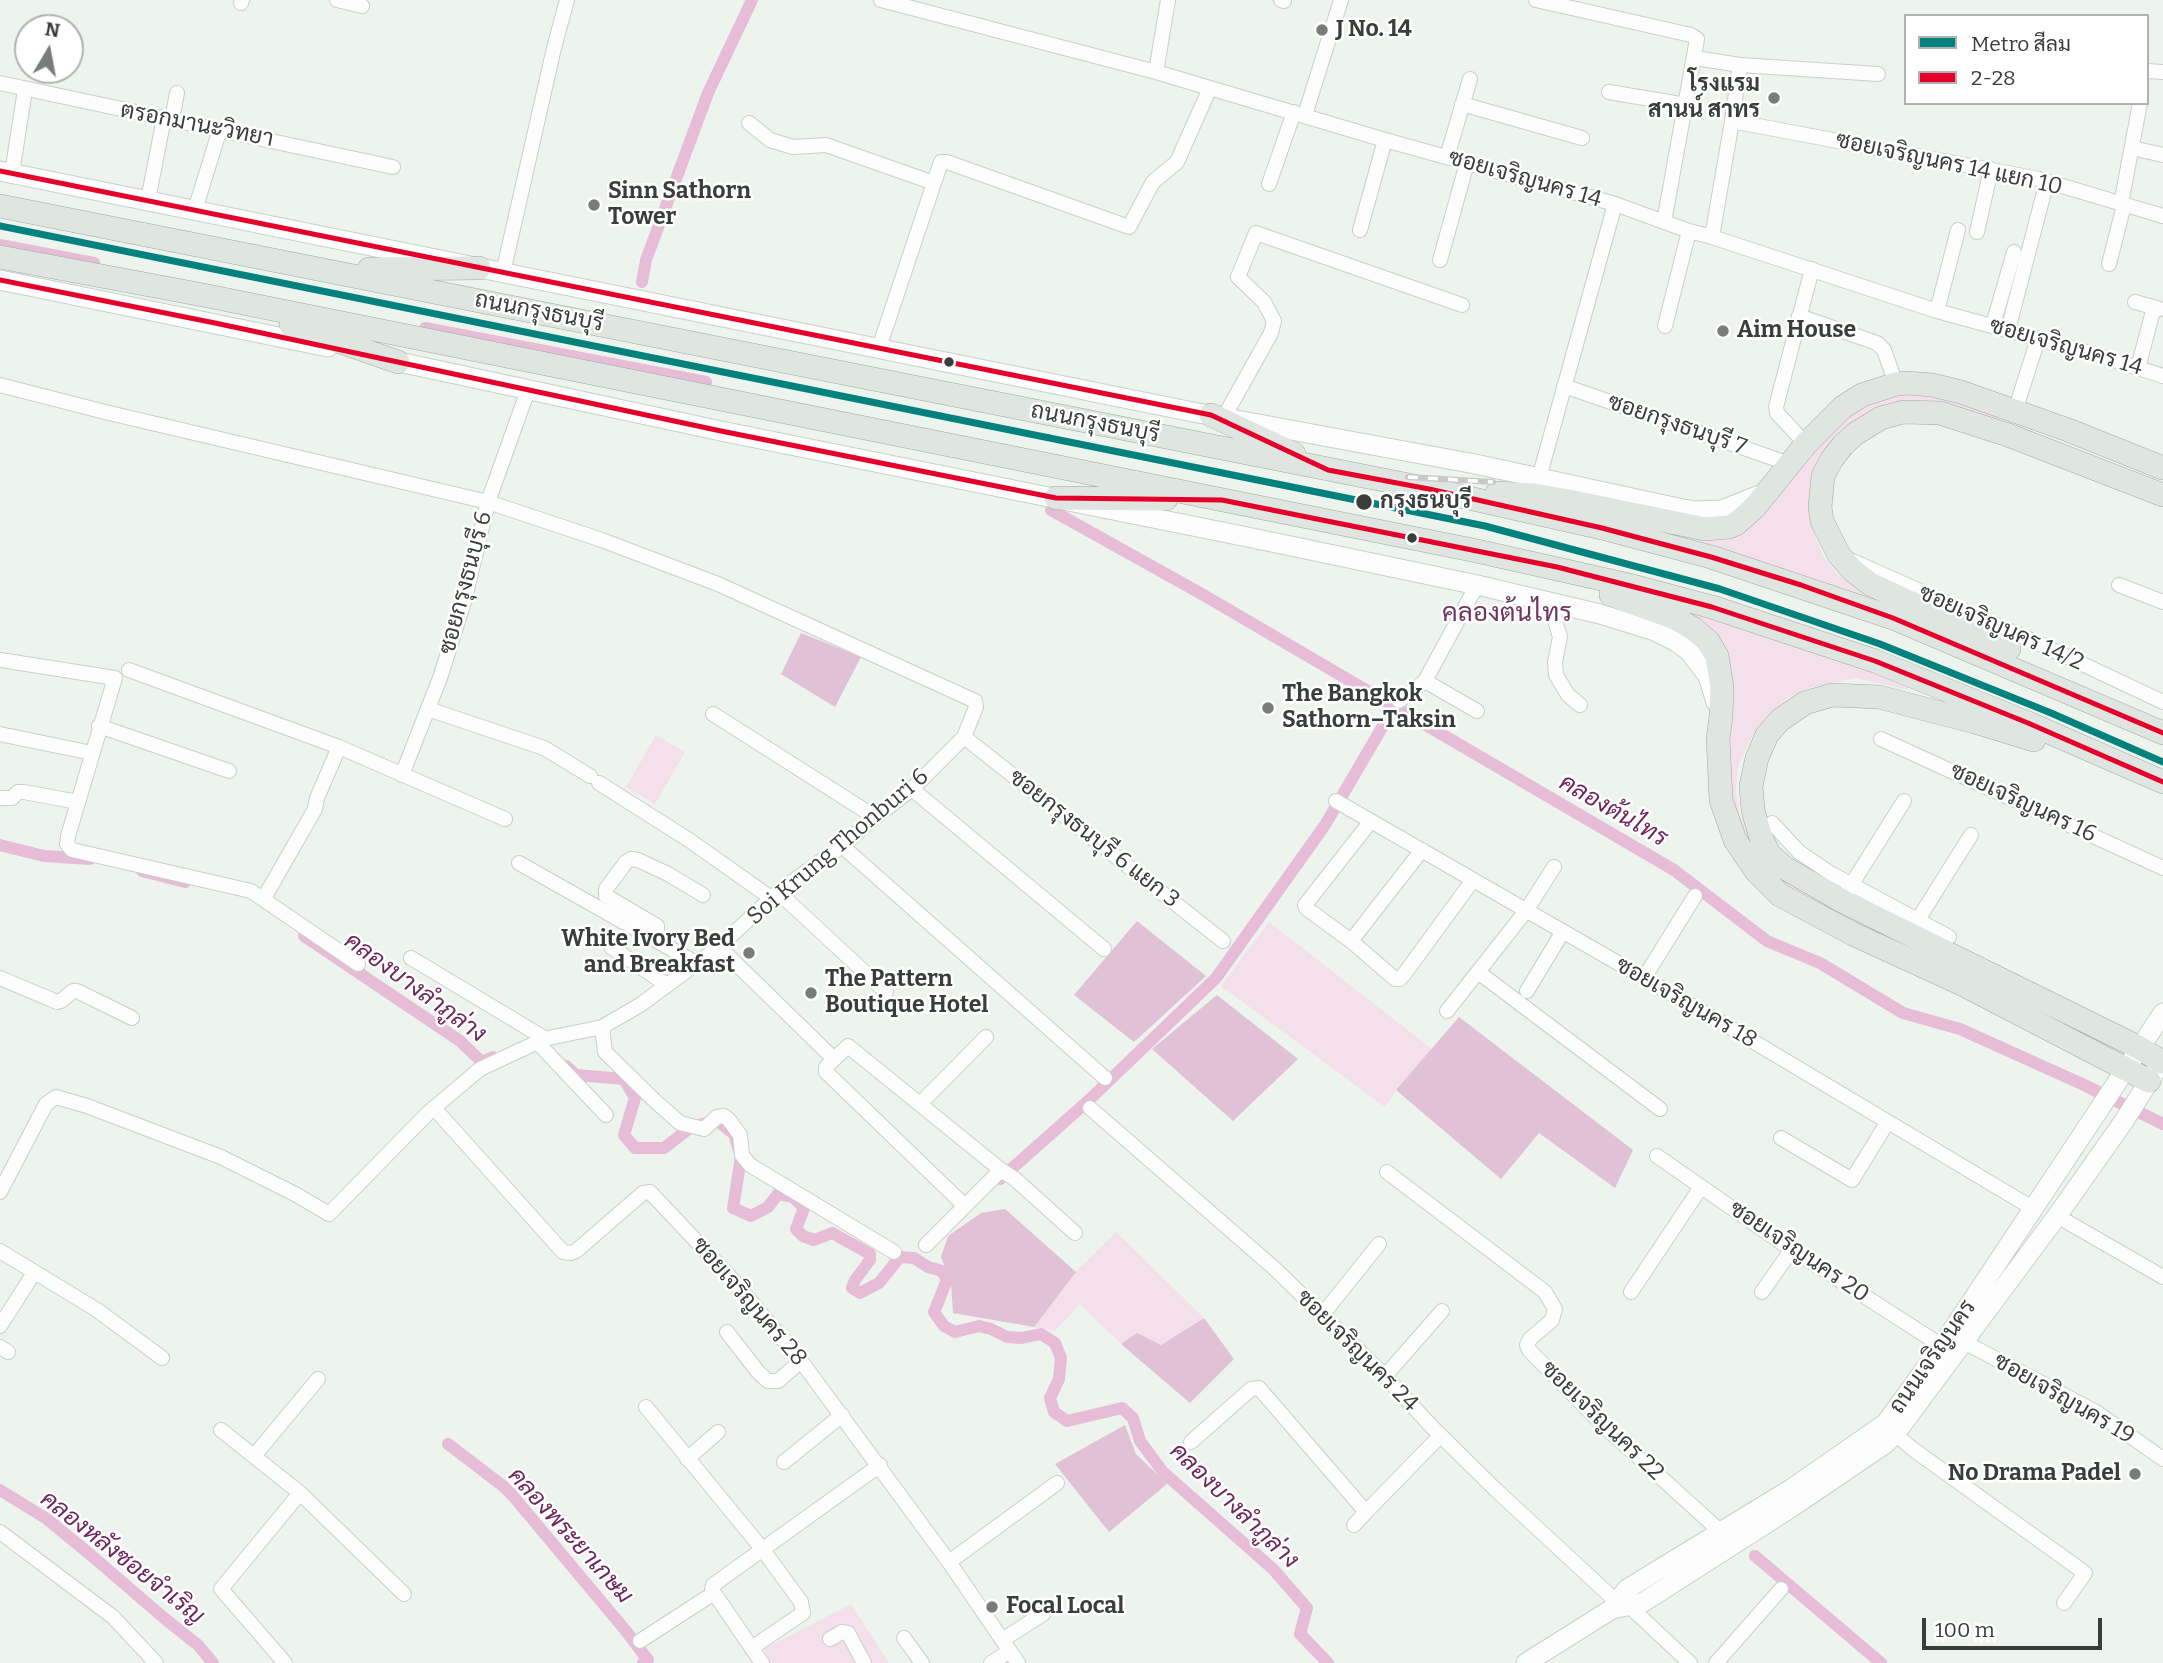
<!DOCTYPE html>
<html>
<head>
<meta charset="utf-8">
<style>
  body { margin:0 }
  #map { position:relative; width:2163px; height:1663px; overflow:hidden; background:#edf3ed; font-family:Bitter,Sarabun,serif }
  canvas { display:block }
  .legend { position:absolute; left:1904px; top:14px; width:245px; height:91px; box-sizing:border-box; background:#fff; border:2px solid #b0b2b0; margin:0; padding:9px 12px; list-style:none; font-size:21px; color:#3a3e3a }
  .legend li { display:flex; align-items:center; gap:14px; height:35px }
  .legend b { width:35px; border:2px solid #b0b2b0 }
  .north { position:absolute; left:14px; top:14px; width:70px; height:70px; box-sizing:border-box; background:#fff; border:2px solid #b0b2b0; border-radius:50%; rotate:10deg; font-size:19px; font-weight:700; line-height:28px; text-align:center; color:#3a3e3a }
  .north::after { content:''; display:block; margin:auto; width:24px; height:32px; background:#797d79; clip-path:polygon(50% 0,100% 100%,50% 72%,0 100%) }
  .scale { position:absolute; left:1922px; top:1618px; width:180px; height:32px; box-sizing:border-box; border:4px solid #3a3e3a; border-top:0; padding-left:9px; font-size:21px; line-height:24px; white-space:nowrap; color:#3a3e3a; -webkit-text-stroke:5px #fff; paint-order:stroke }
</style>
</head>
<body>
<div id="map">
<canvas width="2163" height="1663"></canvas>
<ul class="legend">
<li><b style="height:9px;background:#02817d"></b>Metro สีลม</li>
<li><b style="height:9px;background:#e4002b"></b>2-28</li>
</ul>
<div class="north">N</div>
<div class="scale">100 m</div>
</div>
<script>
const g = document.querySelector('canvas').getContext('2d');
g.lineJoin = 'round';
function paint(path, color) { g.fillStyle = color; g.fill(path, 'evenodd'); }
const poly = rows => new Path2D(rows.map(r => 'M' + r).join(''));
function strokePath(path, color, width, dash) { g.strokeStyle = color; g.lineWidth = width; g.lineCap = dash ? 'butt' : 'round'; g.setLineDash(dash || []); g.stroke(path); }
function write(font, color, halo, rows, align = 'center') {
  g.font = font + ' Bitter,Sarabun,serif'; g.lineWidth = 5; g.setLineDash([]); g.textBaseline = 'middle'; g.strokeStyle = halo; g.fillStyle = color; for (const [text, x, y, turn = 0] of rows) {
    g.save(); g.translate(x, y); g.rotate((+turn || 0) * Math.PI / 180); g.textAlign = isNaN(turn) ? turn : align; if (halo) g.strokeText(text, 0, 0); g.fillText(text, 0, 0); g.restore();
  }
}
const green = poly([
  [1936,391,1997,415,1997,420,1949,410,1853,430,1811,511,1816,538,1823,556,1836,573,1862,594,1861,598,1613,518,1746,529,1787,486,1830,430,1848,412,1891,393],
  [1687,607,1909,683,1908,690,1856,678,1813,687,1788,698,1764,719,1750,740,1738,765,1736,791,1740,814,1756,853,1897,939,1896,944,1778,884,1755,864,1731,804,1724,683,1683,611],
  [656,735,685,752,655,804,626,787],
  [1269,922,1432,1049,1396,1090,1385,1107,1221,986],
  [1116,1232,1204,1318,1161,1345,1137,1334,1121,1344,1080,1304,1055,1331,1034,1327,1076,1272],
  [851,1604,889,1663,770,1663,764,1649]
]);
const forest = poly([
  [801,633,861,657,835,707,781,674],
  [1137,921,1206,976,1134,1042,1074,995],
  [1217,995,1298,1059,1233,1121,1152,1049],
  [1459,1017,1633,1150,1615,1188,1539,1133,1501,1179,1396,1090],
  [1005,1209,1076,1272,1034,1327,953,1313,951,1283,941,1257,948,1236,981,1213],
  [1204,1318,1234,1359,1190,1403,1121,1344,1137,1333,1161,1345],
  [1125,1425,1136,1454,1167,1484,1109,1532,1055,1464]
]);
const canal = poly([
  [0,245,94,263],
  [642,282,646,260,708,93,752,0],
  [425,328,706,382],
  [1051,510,1200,593,1674,870,1767,941,1820,963,1903,1013,1960,1029,2082,1084,2163,1124],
  [0,845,44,856,90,859],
  [142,871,185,882],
  [304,936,460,1041,482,1062,493,1057],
  [566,1066,576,1075,624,1079,635,1098,624,1135,635,1148,664,1148,690,1128,717,1120,734,1134,741,1157,733,1208,751,1216,768,1207,778,1194,793,1197,804,1208,796,1229,803,1236,814,1240,832,1233,870,1254,870,1260,855,1280,852,1288,860,1293,879,1283,900,1257,914,1258,928,1267,942,1271,947,1280,934,1312,944,1326,955,1332,979,1326,991,1329,1007,1337,1022,1338,1041,1334,1055,1343,1061,1358,1059,1379,1050,1398,1054,1412,1067,1421,1122,1408,1133,1418,1140,1441,1163,1472,1273,1569,1307,1608,1300,1634,1328,1663],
  [1000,1179,1088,1101,1216,978,1325,825,1394,707],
  [448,1444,503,1486,513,1496,626,1631,648,1660,643,1663],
  [0,1490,47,1519,92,1556,164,1618,198,1645,213,1663],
  [1755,1556,1881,1663]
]);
const street = poly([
  [337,0,362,6],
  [881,0,1156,72,1385,140,1615,204,1689,231,1712,237,1937,311,2094,354,2163,376],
  [1281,0,1284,1],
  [1536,0,1691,35,1697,39,1664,222],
  [241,3,242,0],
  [1695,58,1740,65,1878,74],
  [2147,71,2163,72],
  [1156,72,1168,0],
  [0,83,393,167],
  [1609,92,1686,105],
  [1462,104,1582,138],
  [1305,115,1341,0],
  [172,120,177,93],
  [1732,121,1740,65],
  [749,123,770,140,793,147,826,145,934,183],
  [2132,148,2163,155],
  [1447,157,1470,79],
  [12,173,25,90],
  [1269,184,1294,112],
  [148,200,164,118],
  [2121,204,2140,103],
  [195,210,220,129],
  [1360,230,1385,140],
  [1977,232,1991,169],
  [1712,237,1732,121,2039,179,2163,216],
  [1440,260,1467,163],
  [2109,264,2124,205],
  [503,273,554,48,567,0],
  [2135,302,2160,309],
  [1937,311,1958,230],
  [1799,316,1877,343,1884,350,1896,384],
  [1993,325,2014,252],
  [1665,326,1689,231],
  [2008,330,2047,181],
  [879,348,941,162,947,162,1129,227,1153,182,1177,162,1210,88],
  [2138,368,2154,307],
  [0,385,105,412,488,502,599,539,718,584,975,701,976,707,964,737,912,789,875,817,842,846,778,892,719,947,640,1005,602,1027,544,1039,480,1069,429,1112,329,1214,295,1194,221,1157,87,1106,56,1097,46,1104,0,1192],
  [1564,386,1790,464],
  [2015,411,2038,339],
  [1224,417,1271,333,1274,321,1264,302,1238,277,1256,233,1462,305],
  [1806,444,1777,413,1776,407,1812,269],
  [1539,478,1615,204],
  [1850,560,2042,645,2163,702],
  [2119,585,2163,602],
  [1556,604,1554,617,1560,637,1555,662,1556,675,1568,695,1580,705],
  [0,660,115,678,68,836,67,844,72,850,251,891,358,964],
  [129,670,339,747,505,819],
  [1425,681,1477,711],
  [1399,701,1425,681,1477,585],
  [428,709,544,748,590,776],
  [713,714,875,817],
  [99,726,229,771],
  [0,734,92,753],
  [964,737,1223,941],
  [1881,739,2163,868],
  [402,775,440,678,464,602,488,502,528,390],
  [599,783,689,840,771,898],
  [912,789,1104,949],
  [0,798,12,798,18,792,24,792,78,802],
  [1336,801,1724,1024,2034,1209],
  [1371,821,1305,905,1306,908,1351,941,1395,979,1400,979,1405,973,1473,880],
  [1772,823,1799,852,1830,873,1949,937],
  [842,846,1105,1078],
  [519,863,696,963],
  [1848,890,1904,801],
  [778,892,886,992],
  [264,898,315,809,317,798,339,747],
  [1914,926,1971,835],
  [657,941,657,926,606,896,606,889,626,862,631,859,638,860,668,874,703,895],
  [1351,941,1422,850],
  [611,947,667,985],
  [719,947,834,1059],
  [411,958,546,1039],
  [1478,972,1660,1109],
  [0,978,57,1002,61,1001,73,991,77,991,132,1018],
  [1644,978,1695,896],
  [1527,991,1562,933],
  [1447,1011,1526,911,1554,867],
  [602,1027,605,1052,655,1101,680,1123,704,1129,717,1117,724,1116,729,1120,740,1135,742,1155,750,1165,894,1252],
  [537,1042,606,1115],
  [921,1103,986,1037],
  [434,1108,563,1252,571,1253,576,1251,643,1193,650,1192,731,1278,801,1361,949,1562,1018,1663],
  [1090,1108,1274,1268,1385,1376,1432,1427,1496,1490,1617,1602],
  [1781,1138,1852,1180,1887,1123],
  [1657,1156,1782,1243,1942,1346],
  [1387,1172,1545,1292,1555,1309,1552,1320,1530,1339,1527,1345,1529,1350,1602,1424,1721,1532],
  [965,1206,826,1072,826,1067,848,1046,1001,1170,1015,1179,1075,1233],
  [2057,1216,2163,1277],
  [926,1245,1001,1170],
  [0,1251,97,1310,162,1358],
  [1631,1292,1701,1187],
  [1762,1292,1792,1249],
  [1322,1315,1379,1244],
  [0,1326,34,1273],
  [727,1332,758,1372,768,1381,778,1381,801,1361],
  [1964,1342,2096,1412,2163,1459],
  [0,1347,8,1352],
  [1385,1376,1442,1311],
  [646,1407,763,1550,801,1602,803,1613,753,1647],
  [221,1430,300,1493,404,1594],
  [1895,1434,1914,1450,2085,1573,2064,1603],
  [1191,1442,1251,1389,1259,1388,1366,1512,1440,1436],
  [254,1456,318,1379],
  [687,1459,718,1432],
  [784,1462,842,1415],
  [1354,1525,1366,1512],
  [0,1532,113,1617,156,1663],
  [949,1562,1057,1483],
  [1629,1606,1690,1663],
  [904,1638,922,1663],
  [830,1639,842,1632,848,1633,864,1663],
  [1002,1640,1043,1614],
  [640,1641,714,1593],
  [285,1663,221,1589,300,1493],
  [762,1663,712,1590,713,1585,880,1465],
  [991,1663,1010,1651],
  [1716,1663,1781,1589]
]);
const secondary = poly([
  [0,171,1193,412,1475,464,1678,508,1695,511,1722,510,1767,492],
  [0,280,328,347],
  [385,359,721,431,1267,541,1477,585,1600,614,1655,631,1675,641,1689,651,1708,676,1716,702],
  [1612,1609,1642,1603,1792,1507,1885,1444,1895,1434,2057,1216,2124,1121,2156,1070],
  [1526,1663,1612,1609,1627,1589,1791,1489,1886,1423,1942,1346,2163,1013]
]);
const primary = poly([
  [0,206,1429,489,1602,528,1711,557,1893,618,2163,733],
  [0,257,203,295,1477,551,1633,586,1712,607,1875,661,2028,723,2163,782],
  [369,269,479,268],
  [291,325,398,362],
  [1211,415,1294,454],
  [1497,493,1534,495,1568,501,1705,529,1729,527,1736,524,1755,507,1806,444,1843,407,1862,395,1896,384,1907,383,1932,385,1961,392,2068,430,2163,468],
  [1056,498,1166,499],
  [1611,595,1675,618,1694,629,1708,641,1717,656,1722,687,1721,716,1718,739,1721,800,1735,840,1756,871,1780,895,1853,934,1962,984,2149,1081],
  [2009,649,1870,584,1852,570,1839,555,1822,521,1820,507,1823,476,1832,459,1843,445,1855,434,1881,418,1903,412,1940,413,2008,435,2163,495],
  [2034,740,1975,722,1879,697,1832,695,1805,703,1780,720,1767,735,1757,758,1751,786,1753,810,1760,835,1769,854,1785,868,1842,901,2140,1048,2162,1062]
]);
const rail = poly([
  [1408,477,1493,482]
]);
const bus1 = poly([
  [0,171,1211,415,1328,470,1429,489,1602,528,1711,557,1801,585,1893,618,2163,733],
  [0,280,215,323,721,431,1056,498,1222,500,1557,567,1712,607,1875,661,2028,723,2163,782]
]);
const metro1 = poly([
  [0,226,1485,526,1720,589,1880,644,2051,713,2163,762]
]);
const markers = [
  [1322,30,7,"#797d79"],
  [1774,98,7,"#797d79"],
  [594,205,7,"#797d79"],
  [1723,331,7,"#797d79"],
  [949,362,6,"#3a3e3a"],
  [1364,502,9,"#3a3e3a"],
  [1412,538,6,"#3a3e3a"],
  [1268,708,7,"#797d79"],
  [749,953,7,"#797d79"],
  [811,993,7,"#797d79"],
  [2135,1474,7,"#797d79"],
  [992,1607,7,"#797d79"]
];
const poiNames = [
  ["J No. 14",1336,30],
  ["โรงแรม",1760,85,"right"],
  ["สานน์ สาทร",1760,111,"right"],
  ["Sinn Sathorn",608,192],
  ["Tower",608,218],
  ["Aim House",1737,331],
  ["The Bangkok",1282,695],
  ["Sathorn–Taksin",1282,721],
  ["White Ivory Bed",735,940,"right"],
  ["and Breakfast",735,966,"right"],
  ["The Pattern",825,980],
  ["Boutique Hotel",825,1006],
  ["No Drama Padel",2121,1474,"right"],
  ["Focal Local",1006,1607]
];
const streetNames = [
  ["ตรอกมานะวิทยา",197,125,11],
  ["ซอยเจริญนคร 14 แยก 10",1949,164,12],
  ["ซอยเจริญนคร 14",1525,179,16],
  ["ถนนกรุงธนบุรี",539,312,11],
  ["ซอยเจริญนคร 14",2066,347,16],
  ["ถนนกรุงธนบุรี",1095,423,11],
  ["ซอยกรุงธนบุรี 7",1677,425,19],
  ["ซอยกรุงธนบุรี 6",466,583,-75],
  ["ซอยเจริญนคร 14/2",2001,628,24],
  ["ซอยเจริญนคร 16",2023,803,25],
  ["ซอยกรุงธนบุรี 6 แยก 3",1094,839,38],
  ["Soi Krung Thonburi 6",838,847,-40],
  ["ซอยเจริญนคร 18",1686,1003,30],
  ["ซอยเจริญนคร 20",1799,1252,34],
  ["ซอยเจริญนคร 28",749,1302,49],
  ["ซอยเจริญนคร 24",1357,1351,45],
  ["ถนนเจริญนคร",1933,1357,-55],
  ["ซอยเจริญนคร 19",2064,1399,30],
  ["ซอยเจริญนคร 22",1602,1421,44]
];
const stopNames = [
  ["กรุงธนบุรี",1380,502]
];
const waterNames = [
  ["คลองต้นไทร",1613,811,30],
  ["คลองบางลำภูล่าง",415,988,36],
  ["คลองบางลำภูล่าง",1234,1506,44],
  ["คลองพระยาเกษม",570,1536,48],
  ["คลองหลังซอยจำเริญ",122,1558,38]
];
const quarterNames = [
  ["คลองต้นไทร",1507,614]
];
paint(green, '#f3e0eb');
paint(forest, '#e0c1d5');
strokePath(canal, '#e6bcd7', 12);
strokePath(street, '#cacfca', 16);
strokePath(secondary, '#cacfca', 21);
strokePath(primary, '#9fa99f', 24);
strokePath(street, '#fcfdfc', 14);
strokePath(secondary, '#fcfdfc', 19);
strokePath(primary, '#dfe5e0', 23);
strokePath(rail, '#c8c9c8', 6);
strokePath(rail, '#fff', 3.5, [10]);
strokePath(bus1, '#e4002b', 5);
strokePath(metro1, '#02817d', 7);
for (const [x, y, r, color] of markers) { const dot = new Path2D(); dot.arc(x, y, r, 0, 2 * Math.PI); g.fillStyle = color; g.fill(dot); strokePath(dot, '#fff', 2.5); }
write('bold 23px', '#3a3e3a', '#fff', poiNames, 'left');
write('23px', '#3a3e3a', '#fff', streetNames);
write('bold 23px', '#3a3e3a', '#fff', stopNames, 'left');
write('italic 24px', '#6f265c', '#fff', waterNames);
write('26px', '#70355f', '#fff', quarterNames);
</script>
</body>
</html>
